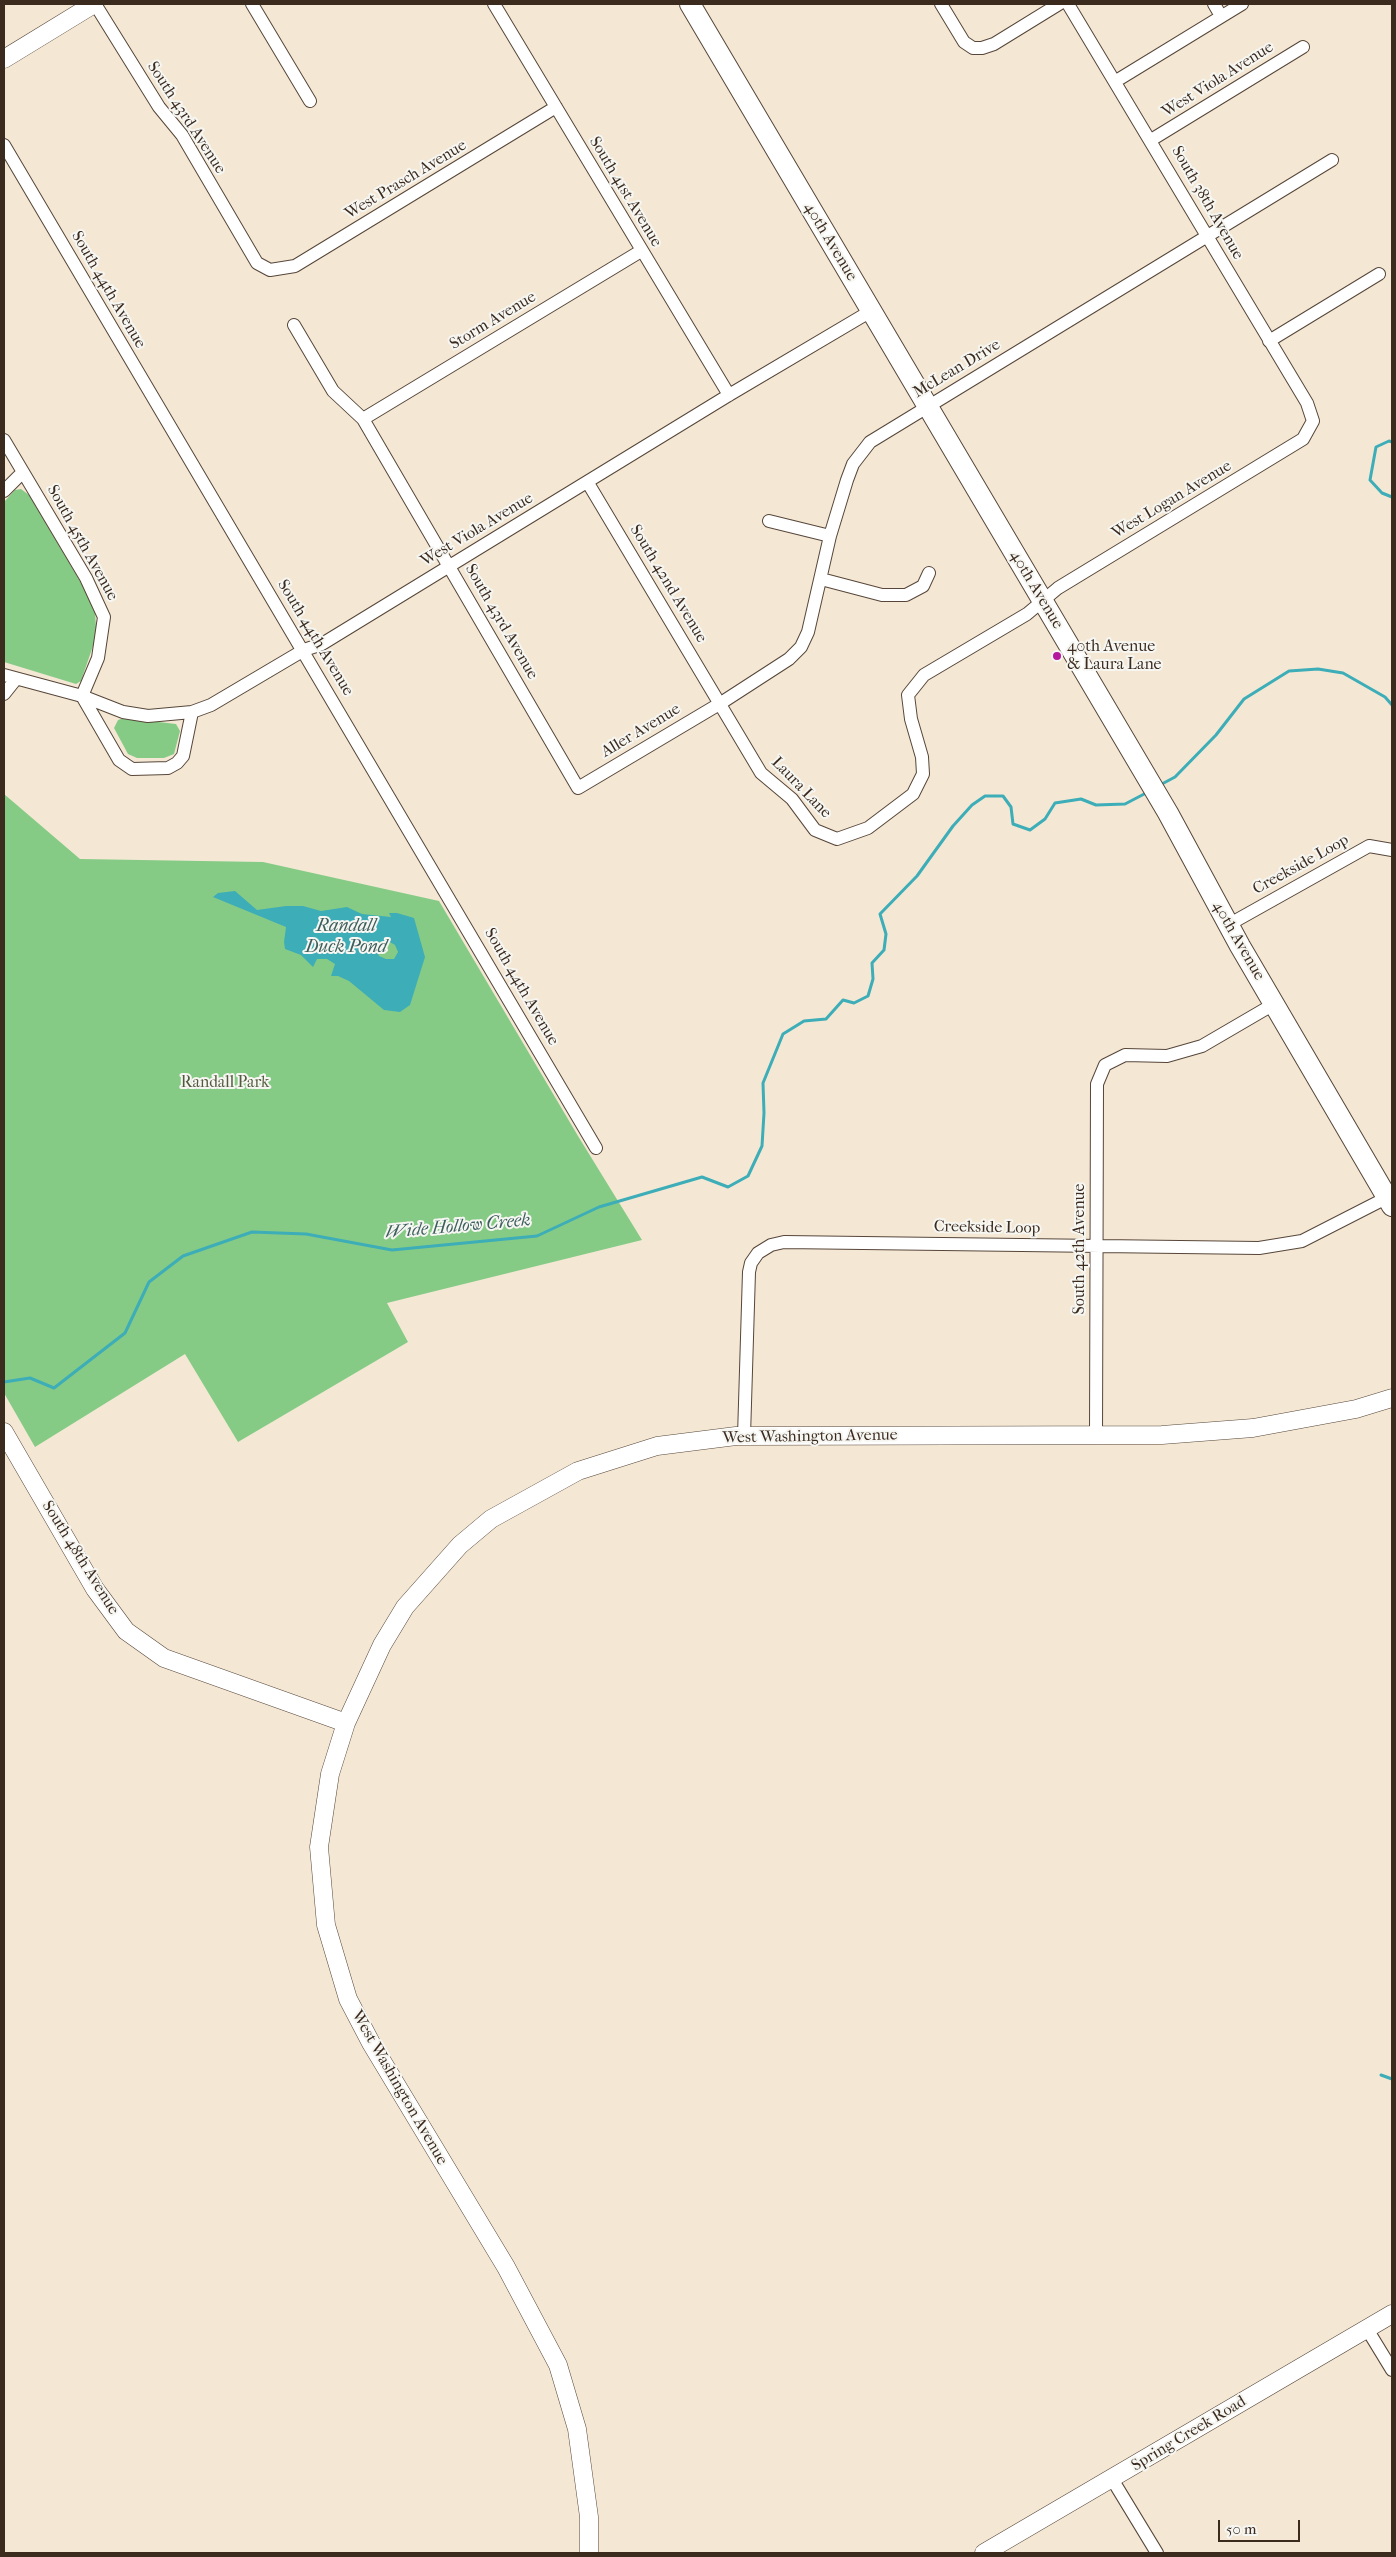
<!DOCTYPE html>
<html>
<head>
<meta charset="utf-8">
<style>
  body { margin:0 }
  #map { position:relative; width:1396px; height:2557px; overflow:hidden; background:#f4e8d5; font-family:"IM FELL French Canon",serif }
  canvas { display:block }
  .frame { position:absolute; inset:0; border:5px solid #3b2a1e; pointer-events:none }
  .scale { position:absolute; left:1218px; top:2520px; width:82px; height:22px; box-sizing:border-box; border:2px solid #3b2a1e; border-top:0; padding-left:6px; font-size:15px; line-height:18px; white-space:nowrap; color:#3b2a1e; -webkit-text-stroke:4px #f6f6f2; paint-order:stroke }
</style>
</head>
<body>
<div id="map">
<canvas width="1396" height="2557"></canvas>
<div class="frame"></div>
<div class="scale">50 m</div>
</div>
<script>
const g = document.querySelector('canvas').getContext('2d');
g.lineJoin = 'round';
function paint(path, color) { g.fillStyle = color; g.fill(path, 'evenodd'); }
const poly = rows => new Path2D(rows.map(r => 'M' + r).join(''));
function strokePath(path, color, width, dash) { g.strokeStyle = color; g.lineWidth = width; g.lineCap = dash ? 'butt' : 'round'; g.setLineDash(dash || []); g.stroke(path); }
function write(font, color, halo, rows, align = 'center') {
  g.font = font + ' "IM FELL French Canon",serif'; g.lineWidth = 4; g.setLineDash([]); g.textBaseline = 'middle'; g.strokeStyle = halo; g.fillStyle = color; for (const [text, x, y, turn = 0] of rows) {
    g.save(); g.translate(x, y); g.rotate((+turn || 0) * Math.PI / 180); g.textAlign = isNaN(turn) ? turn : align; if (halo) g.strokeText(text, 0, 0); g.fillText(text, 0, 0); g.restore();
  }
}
const green = poly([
  [21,489,29,495,89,596,95,611,96,627,94,643,81,681,76,684,4,662,4,502,15,490],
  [124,718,176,724,180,731,174,754,164,758,137,758,128,754,114,728,118,720],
  [4,794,80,859,263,862,439,901,578,1136,642,1240,387,1303,408,1342,238,1442,185,1354,35,1447,4,1393]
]);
const water = poly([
  [235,891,257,910,286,906,303,906,321,911,347,907,362,914,391,917,389,913,397,913,414,918,425,957,410,1005,400,1012,384,1010,349,981,338,976,331,976,335,964,327,959,317,959,313,967,301,955,285,949,284,942,286,927,213,897,218,893],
  [388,941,395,945,398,952,394,959,386,959,379,956,375,945,378,942]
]);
const stream = poly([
  [1392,442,1389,441,1376,447,1370,480,1382,493,1392,497],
  [1160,785,1175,777,1216,735,1244,699,1289,671,1318,669,1343,673,1385,697,1392,705],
  [4,1382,30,1378,54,1388,125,1333,149,1282,183,1256,252,1232,306,1234,392,1250,537,1236,599,1207,702,1177,728,1187,748,1176,762,1146,764,1113,763,1083,783,1034,804,1021,826,1019,843,1000,854,1003,868,996,873,979,872,963,884,950,886,934,880,914,917,876,953,826,972,805,985,796,1003,796,1011,807,1013,824,1030,830,1045,819,1055,803,1081,799,1096,805,1125,804,1148,792],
  [1381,2075,1392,2079]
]);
const street = poly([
  [95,4,159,107,182,135,257,263,270,270,295,266,556,107],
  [252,4,310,101],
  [494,4,729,395],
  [941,4,964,42,973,48,982,48,994,44,1059,4],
  [1214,4,1221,16],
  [1116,81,1242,4],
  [1151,140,1303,47],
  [4,145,596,1148],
  [294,325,333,391,363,419,578,788,721,703,789,659,801,647,808,632,830,536,847,480,853,464,870,442,1332,160],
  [1269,341,1379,274],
  [363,419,641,251],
  [4,440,86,578,104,617,98,658,82,696],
  [588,483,761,773,792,799,815,830,837,839,868,828,913,794,923,774,922,757,911,719,908,695,924,675,1027,614,1058,588,1303,439,1313,421,1307,403,1068,4],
  [4,491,23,472],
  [769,521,830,536],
  [821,579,882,595,906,595,923,586,929,573],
  [4,675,82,696,123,712,148,716,192,712,211,705,304,650,322,644,729,395,871,311],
  [4,694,16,679],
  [82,696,119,760,132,769,168,768,177,763,183,756,192,712],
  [1228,925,1369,846,1392,850],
  [1096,1435,1097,1084,1105,1065,1125,1055,1167,1056,1202,1046,1274,1004],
  [744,1436,749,1272,751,1263,758,1253,771,1245,784,1242,1259,1248,1302,1241,1392,1195],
  [1367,2329,1392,2370],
  [1112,2479,1157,2553]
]);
const secondary = poly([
  [4,59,94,4],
  [4,1432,95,1589,126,1631,164,1658,346,1723],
  [589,2553,589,2517,577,2429,558,2365,506,2267,371,2043,348,1999,326,1925,319,1847,330,1774,346,1723,382,1645,405,1607,460,1545,491,1519,578,1471,657,1446,736,1436,1162,1435,1253,1428,1356,1409,1392,1398],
  [984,2553,1392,2314]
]);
const primary = poly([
  [690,4,1168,813,1240,946,1392,1206]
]);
const markers = [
  [1057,656,5,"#b5179e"]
];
const streetNames = [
  ["West Viola Avenue",1218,80,-32],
  ["South 43rd Avenue",186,118,57],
  ["West Prasch Avenue",406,180,-31],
  ["South 41st Avenue",625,192,59],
  ["South 38th Avenue",1207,203,60],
  ["40th Avenue",830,242,59],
  ["South 44th Avenue",108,290,60],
  ["Storm Avenue",493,321,-31],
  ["McLean Drive",957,369,-31],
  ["West Logan Avenue",1172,500,-31],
  ["West Viola Avenue",477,530,-31],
  ["South 45th Avenue",82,543,61],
  ["South 42nd Avenue",668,584,59],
  ["40th Avenue",1036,590,59],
  ["South 43rd Avenue",501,622,60],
  ["South 44th Avenue",315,638,59],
  ["Aller Avenue",641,731,-31],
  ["Laura Lane",801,788,46],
  ["Creekside Loop",1301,865,-29],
  ["40th Avenue",1238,941,60],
  ["South 44th Avenue",521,987,60],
  ["Creekside Loop",987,1228,1],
  ["South 42th Avenue",1080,1249,-90],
  ["West Washington Avenue",810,1437,-1],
  ["South 48th Avenue",80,1558,58],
  ["West Washington Avenue",399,2088,60],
  ["Spring Creek Road",1189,2434,-31]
];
const poiNames = [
  ["40th Avenue",1067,647],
  ["& Laura Lane",1067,665]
];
const parkNames = [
  ["Randall Park",225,1083]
];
const waterNames = [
  ["Randall",346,927],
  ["Duck Pond",346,948],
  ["Wide Hollow Creek",458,1227,-5]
];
paint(green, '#86cb85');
paint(water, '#3dadb8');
strokePath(stream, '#3dadb8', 3);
strokePath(street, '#574639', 14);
strokePath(secondary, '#574639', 19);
strokePath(primary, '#574639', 22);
strokePath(street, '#fff', 12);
strokePath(secondary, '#fff', 18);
strokePath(primary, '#fff', 20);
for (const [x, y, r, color] of markers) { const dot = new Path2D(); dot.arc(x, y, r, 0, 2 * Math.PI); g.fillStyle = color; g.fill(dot); strokePath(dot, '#f6f6f2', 2); }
write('16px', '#3b2a1e', '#f6f6f2', streetNames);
write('16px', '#3b2a1e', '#f6f6f2', poiNames, 'left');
write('16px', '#525a3d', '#f6f6f2', parkNames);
write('italic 18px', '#3c5e5c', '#f6f6f2', waterNames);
</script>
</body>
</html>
